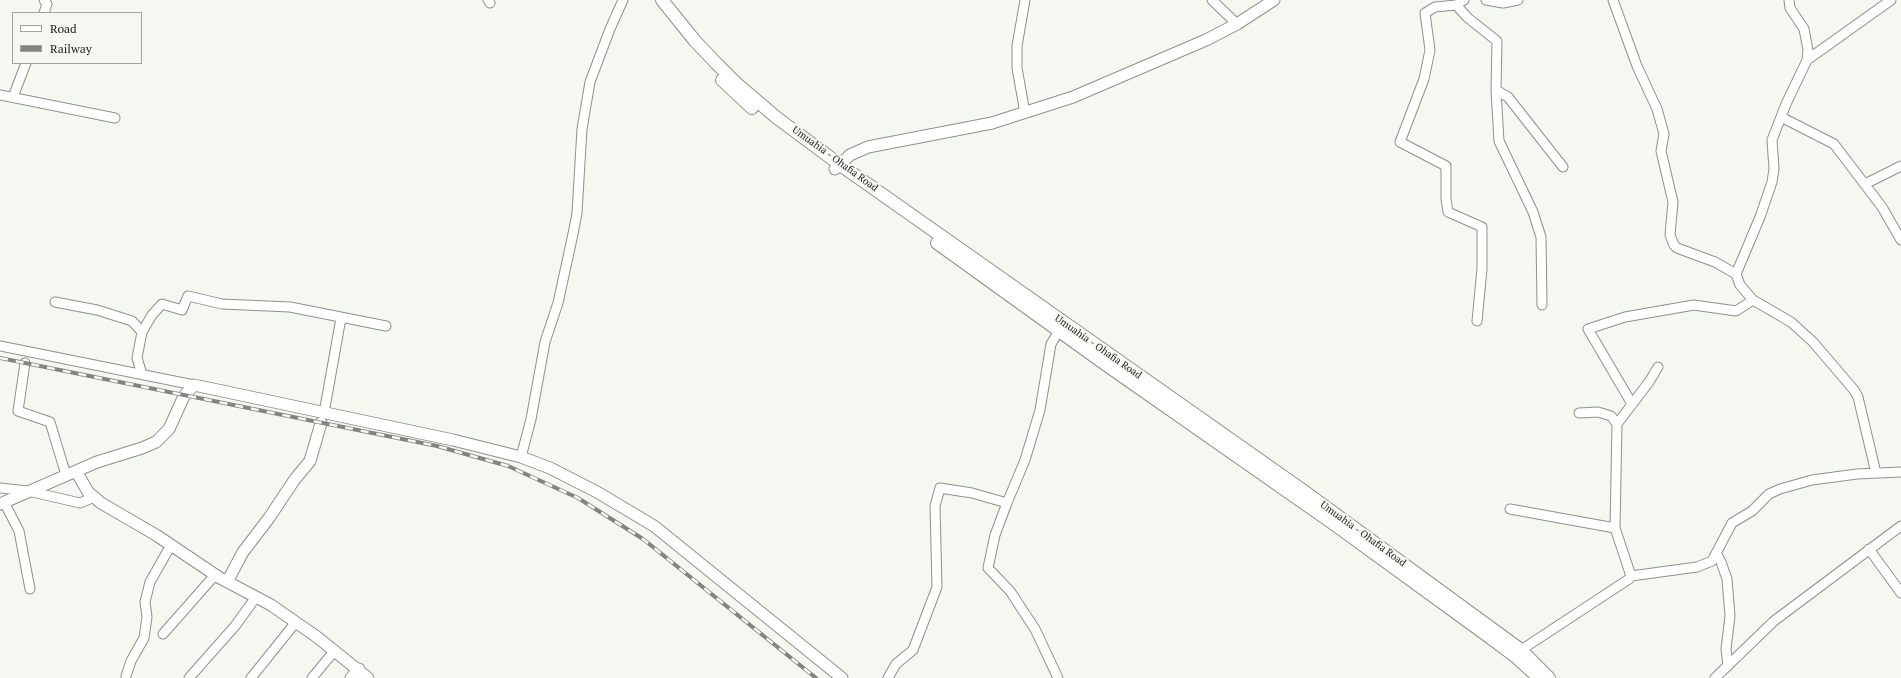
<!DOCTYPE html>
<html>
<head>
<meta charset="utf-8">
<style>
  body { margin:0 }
  #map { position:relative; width:1901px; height:678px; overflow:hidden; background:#f5f7f1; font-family:"PT Serif",serif }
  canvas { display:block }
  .legend { position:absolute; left:12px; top:12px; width:130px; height:52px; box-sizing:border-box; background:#f5f7f1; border:1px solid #a1a39e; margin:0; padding:5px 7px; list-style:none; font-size:12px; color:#232422 }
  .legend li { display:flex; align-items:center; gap:8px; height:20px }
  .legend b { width:20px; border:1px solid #a1a39e }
</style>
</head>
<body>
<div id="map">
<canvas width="1901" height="678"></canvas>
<ul class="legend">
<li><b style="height:5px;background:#fff"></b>Road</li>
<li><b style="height:5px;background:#838480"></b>Railway</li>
</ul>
</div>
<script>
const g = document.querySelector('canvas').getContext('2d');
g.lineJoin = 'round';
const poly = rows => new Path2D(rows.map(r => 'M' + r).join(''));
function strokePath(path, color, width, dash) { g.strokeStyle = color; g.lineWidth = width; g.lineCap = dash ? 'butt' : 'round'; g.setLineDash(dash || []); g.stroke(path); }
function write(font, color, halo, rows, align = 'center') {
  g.font = font + ' "PT Serif",serif'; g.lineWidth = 4; g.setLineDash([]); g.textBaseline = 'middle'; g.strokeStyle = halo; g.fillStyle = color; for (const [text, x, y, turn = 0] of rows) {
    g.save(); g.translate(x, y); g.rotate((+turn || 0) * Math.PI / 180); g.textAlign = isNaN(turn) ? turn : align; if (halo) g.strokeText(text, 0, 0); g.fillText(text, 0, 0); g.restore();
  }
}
const minor = poly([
  [488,0,490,3],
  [1025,0,1017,46,1017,68,1025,113],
  [1212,0,1237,24],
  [1464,0,1456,5,1435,7,1425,13,1430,50,1424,79,1400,142,1446,166,1446,199,1448,212,1482,227,1482,269,1477,321],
  [1486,0,1503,3,1518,0],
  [1613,0,1637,66,1657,109,1664,134,1661,151,1673,202,1670,235,1674,245,1677,248,1715,262,1736,274],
  [1789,0,1790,8,1804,29,1808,50,1807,60,1786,104,1772,140,1774,169,1772,182,1760,217,1736,274,1740,285,1753,300,1791,322,1813,342,1854,390,1858,397,1876,473],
  [1456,5,1468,18,1497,41,1496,90,1499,141,1533,212,1541,237,1542,305],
  [44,13,47,4,44,0],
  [1807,60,1891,0],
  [1496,90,1508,97,1563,167],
  [0,95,115,118],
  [13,97,26,63],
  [1781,117,1834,144,1882,207,1901,240],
  [1865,184,1901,166],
  [55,302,97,310,132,321,142,332,137,358,142,374],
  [142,332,152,315,162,304,182,310,188,296,222,304,290,307,386,326],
  [0,346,194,385],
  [25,363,18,411,50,422,66,475],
  [1632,404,1588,329,1625,317,1694,305,1736,311,1753,300],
  [324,413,341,318],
  [1617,424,1649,382,1658,367],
  [521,457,531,419,545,342,558,303,573,234,577,213,582,129,590,82,610,29,623,0],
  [0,488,28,491,80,503,94,497],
  [4,502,19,531,30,589],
  [1007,503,995,535,988,568,1010,591,1035,629,1058,678],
  [1510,509,1615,528],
  [1869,549,1901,593],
  [1716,553,1721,562,1727,579,1730,616,1726,649,1728,666],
  [1631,576,1697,567,1712,561,1732,523,1752,511,1769,494,1780,489,1812,480,1857,474,1901,472],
  [163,634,215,575],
  [1521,650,1629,579,1631,576,1615,528,1617,424,1611,416,1598,412,1579,413],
  [126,676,131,661,144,638,147,617,145,602,150,582,171,545],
  [189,678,235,626,256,597],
  [251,678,296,622],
  [312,678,335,650],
  [888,678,896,664,913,650,937,587,935,506,940,488,972,493,1007,503,1025,460,1040,410,1051,344,1059,331],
  [1715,678,1774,621,1901,526]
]);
const tertiary = poly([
  [835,169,850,155,868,147,992,123,1073,97,1206,40,1237,24,1274,0],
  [76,471,88,492,101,503,156,535,220,578,271,605,317,637,368,678],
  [0,504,97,462,142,448,156,442,169,429,184,396,194,385,453,440,521,457,550,468,597,492,654,526,842,678],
  [227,582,243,552,269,518,295,479,310,461,321,423],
  [351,678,359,669]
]);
const secondary = poly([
  [662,0,695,41,716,63,736,83,777,118,839,164,1305,492,1521,650,1549,678],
  [722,80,752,108],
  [937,243,1105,364,1334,524,1488,636,1516,657,1538,677]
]);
const rail = poly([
  [0,358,437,446,508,466,578,498,643,539,816,678]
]);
const streetNames = [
  ["Umuahia - Ohafia Road",835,159,36],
  ["Umuahia - Ohafia Road",1098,347,35],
  ["Umuahia - Ohafia Road",1363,534,36]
];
strokePath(minor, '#8f918c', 11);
strokePath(tertiary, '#8f918c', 13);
strokePath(secondary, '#8f918c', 14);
strokePath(minor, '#fff', 9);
strokePath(tertiary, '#fff', 11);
strokePath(secondary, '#fff', 12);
strokePath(rail, '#838480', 4);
strokePath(rail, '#f5f7f1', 2.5, [8]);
write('10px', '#232422', '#f5f7f1', streetNames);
</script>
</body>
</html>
